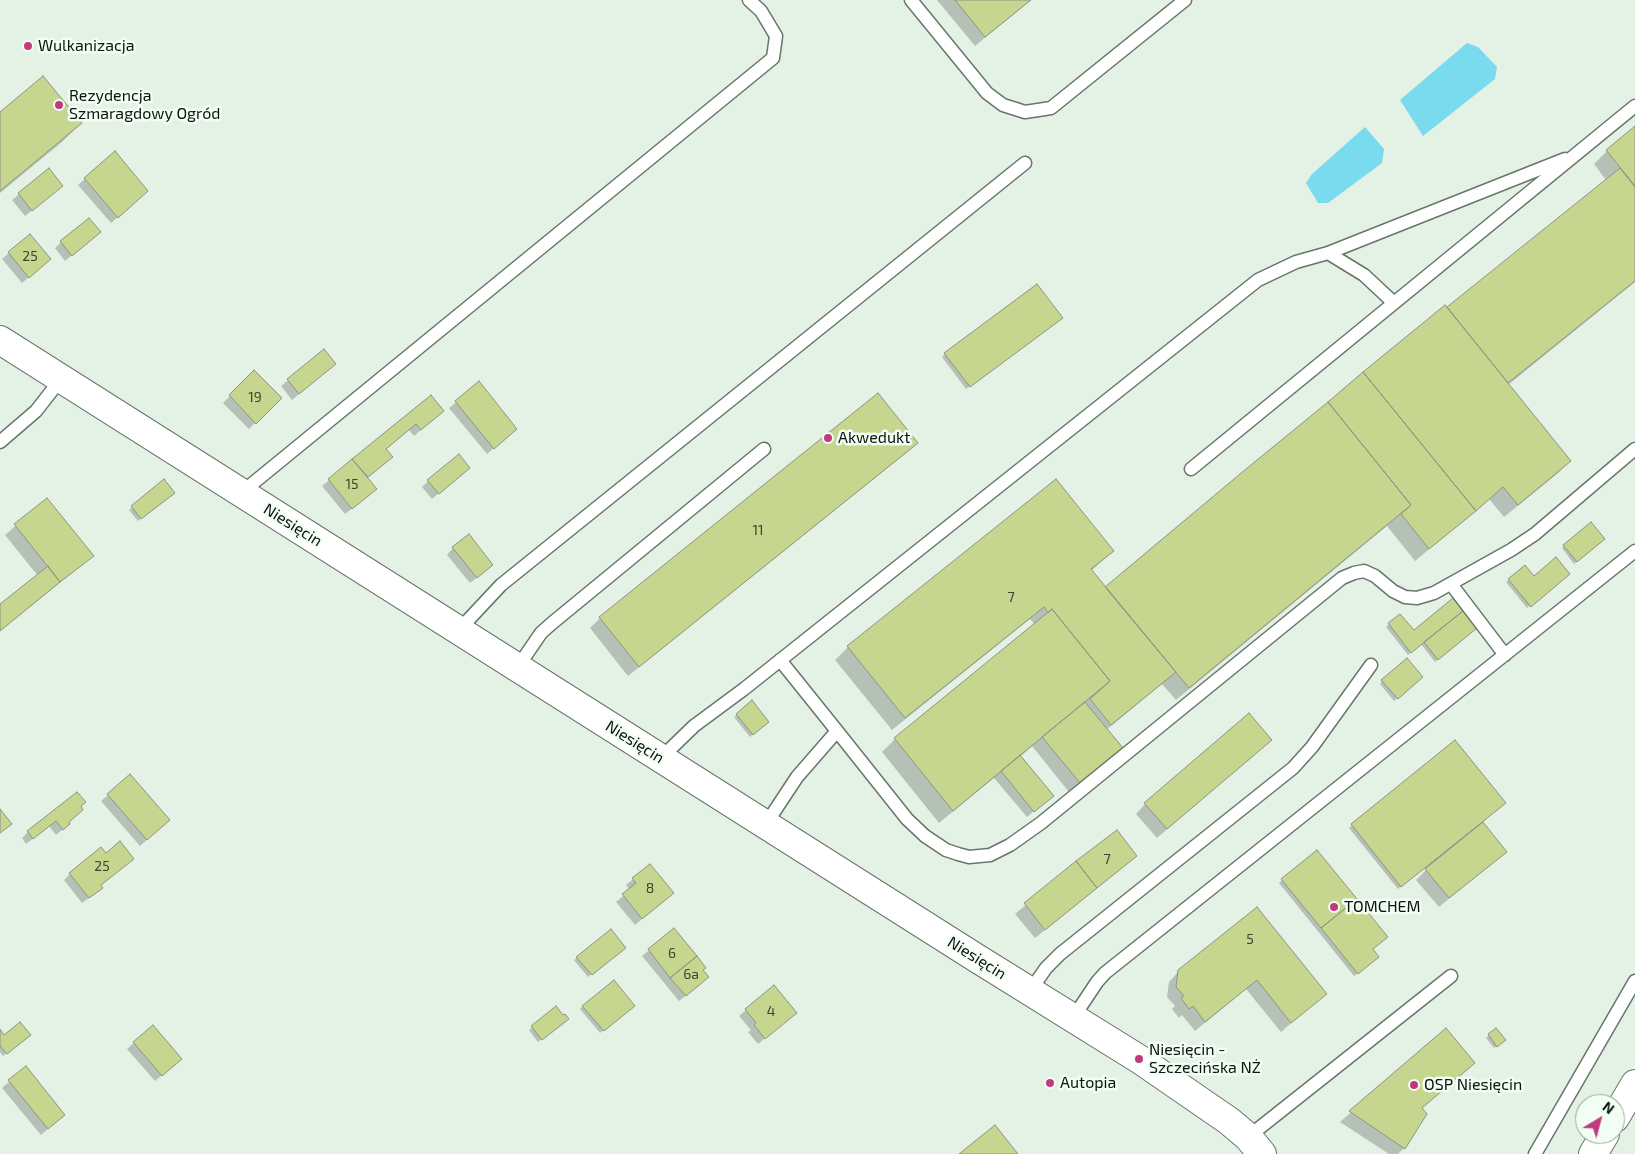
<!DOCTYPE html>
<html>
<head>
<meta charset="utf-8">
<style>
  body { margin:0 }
  #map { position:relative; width:1635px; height:1154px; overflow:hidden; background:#e3f2e5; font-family:"Exo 2",sans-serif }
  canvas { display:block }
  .north { position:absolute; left:1575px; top:1094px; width:50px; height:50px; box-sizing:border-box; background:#f2fef4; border:1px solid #96a098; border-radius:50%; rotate:37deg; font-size:14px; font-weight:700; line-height:20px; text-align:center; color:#0d130e }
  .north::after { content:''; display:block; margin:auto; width:18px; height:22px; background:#c03b7e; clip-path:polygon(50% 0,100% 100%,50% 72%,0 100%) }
</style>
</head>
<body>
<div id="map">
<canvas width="1635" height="1154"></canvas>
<div class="north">N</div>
</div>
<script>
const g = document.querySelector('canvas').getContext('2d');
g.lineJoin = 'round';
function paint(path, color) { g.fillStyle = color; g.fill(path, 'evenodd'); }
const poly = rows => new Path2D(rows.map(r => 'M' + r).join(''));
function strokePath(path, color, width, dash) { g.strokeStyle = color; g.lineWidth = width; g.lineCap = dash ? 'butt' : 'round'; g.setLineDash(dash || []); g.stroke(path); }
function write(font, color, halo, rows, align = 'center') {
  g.font = font + ' "Exo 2",sans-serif'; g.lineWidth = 5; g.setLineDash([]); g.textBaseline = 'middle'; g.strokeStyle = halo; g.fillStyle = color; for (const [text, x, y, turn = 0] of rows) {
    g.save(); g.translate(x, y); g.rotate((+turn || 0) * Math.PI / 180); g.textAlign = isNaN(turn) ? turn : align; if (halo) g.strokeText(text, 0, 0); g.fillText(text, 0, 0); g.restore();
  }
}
const water = poly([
  [1467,43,1478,47,1497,67,1495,79,1423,136,1400,100],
  [1365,127,1384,149,1382,163,1328,203,1318,203,1306,183,1312,174]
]);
const shadow = poly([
  [937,0,1031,0,975,46],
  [0,113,81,123,62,142,0,193],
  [1635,128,1635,282,1508,385,1570,461,1557,474,1504,517,1489,499,1415,561,1387,526,1176,700,1162,684,1106,730,1121,748,1069,792,1032,746,1020,757,1052,796,1027,817,994,778,939,823,882,752,895,739,1035,625,1030,619,892,730,835,660,848,647,1113,551,1091,571,1105,589,1606,180,1594,164,1607,151],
  [115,153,140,198,111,223,78,185],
  [49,170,55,192,25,216,12,200],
  [30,235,50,259,22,283,2,259],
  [93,238,65,261,55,248,61,242],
  [1058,320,966,389,942,357,945,354],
  [324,351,334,364,292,400,281,386],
  [254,372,280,398,249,429,223,403],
  [479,383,516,429,487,454,449,408],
  [878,395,916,443,906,453,628,676,590,628,600,618],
  [431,397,436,417,414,436,409,430,385,450,385,463,367,478,369,495,345,514,322,486],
  [469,468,432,499,422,487,428,481],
  [164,481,170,495,138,521,129,510],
  [47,499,92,556,82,565,0,631,0,606,38,576,5,535],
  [1601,542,1574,564,1562,548,1564,546],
  [453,548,485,571,470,583,447,555],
  [1566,577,1527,608,1506,582,1509,580],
  [1400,615,1413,632,1473,631,1435,662,1421,644,1408,655,1386,627],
  [1418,680,1394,701,1380,684,1382,681],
  [737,715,765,724,750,737,734,717],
  [1260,749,1157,838,1136,814,1145,804],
  [130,776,162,826,140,846,101,801],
  [79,807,68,822,69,824,56,835,49,826,26,844,22,838,28,832],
  [1481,822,1505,852,1439,907,1416,880,1430,866,1429,864,1398,889,1349,828,1352,825],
  [106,854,126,865,100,886,101,888,95,894,82,903,64,880,70,874],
  [1136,856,1035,938,1015,914,1077,862],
  [650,865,666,899,635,925,616,902,630,890,626,885],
  [1282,880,1371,949,1375,960,1354,976,1279,883],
  [1257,909,1325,994,1281,1032,1246,989,1195,1031,1182,1015,1179,1018,1172,1009,1175,1006,1167,997,1169,982,1179,971],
  [674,930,701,970,701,984,679,1001,642,956],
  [621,951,588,977,574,960,577,958],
  [583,1006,630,1009,600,1033,580,1009],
  [556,1007,564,1021,538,1042,529,1030],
  [746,1010,795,1013,758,1044,748,1032,751,1030,739,1016],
  [152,1027,174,1065,155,1081,127,1049],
  [1496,1029,1501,1043,1494,1048,1486,1038],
  [1446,1030,1464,1072,1421,1109,1404,1148,1398,1154,1389,1154,1340,1122],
  [0,1031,4,1036,27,1038,3,1056,0,1052],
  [26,1067,57,1121,41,1135,2,1088]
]);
const building = poly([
  [955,0,1031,0,985,37,955,0],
  [43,76,82,123,0,191,0,112,43,76],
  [1635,126,1635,186,1606,150,1635,126],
  [115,151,148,191,118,218,84,178,115,151],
  [49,168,63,186,32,211,18,193,49,168],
  [1620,168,1635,187,1635,281,1508,383,1447,307,1620,168],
  [89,218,101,232,72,256,60,241,89,218],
  [30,234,51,259,29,278,8,252,30,234],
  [1037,284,1063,318,970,387,944,353,1037,284],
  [1445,305,1571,461,1518,505,1503,487,1476,511,1363,372,1445,305],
  [324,349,336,364,299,394,287,379,324,349],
  [254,370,282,398,256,424,229,395,254,370],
  [1363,372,1476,511,1429,549,1401,514,1411,505,1328,402,1363,372],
  [479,381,517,429,494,449,455,401,479,381],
  [878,393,918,443,639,667,599,617,878,393],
  [431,395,444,411,421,430,416,424,386,449,393,457,368,477,352,459,431,395],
  [1328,402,1411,505,1189,688,1105,587,1246,469,1328,402],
  [459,454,470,468,439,494,427,480,459,454],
  [352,459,377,489,352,509,328,479,352,459],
  [164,479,175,493,141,519,131,506,164,479],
  [1056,479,1114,551,1091,569,1176,672,1111,725,1090,699,1110,681,1052,609,1048,613,1044,607,905,718,847,646,1056,479],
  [47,498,94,556,60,582,14,524,47,498],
  [1591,522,1605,539,1577,562,1563,545,1591,522],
  [469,534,493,565,477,578,452,547,469,534],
  [1556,557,1570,574,1531,607,1508,579,1525,565,1534,576,1556,557],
  [48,566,60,582,0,631,0,604,48,566],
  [1453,598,1463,611,1411,653,1388,623,1400,614,1414,630,1453,598],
  [1052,609,1110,681,953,811,894,738,1052,609],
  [1463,611,1477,628,1438,660,1424,642,1463,611],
  [1407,658,1423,677,1398,699,1381,680,1407,658],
  [752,700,769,722,753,735,736,714,752,700],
  [1085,702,1123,748,1080,783,1042,737,1085,702],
  [1249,713,1272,740,1167,829,1144,803,1249,713],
  [1455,740,1506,803,1401,887,1351,824,1455,740],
  [1020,755,1054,796,1034,812,1001,771,1020,755],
  [130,774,170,820,147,840,107,794,130,774],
  [77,792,86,802,81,806,83,810,69,822,70,824,63,830,56,821,33,839,27,831,77,792],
  [0,809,12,824,0,833,0,809],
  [1483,822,1507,852,1449,898,1425,869,1483,822],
  [1117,830,1137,856,1097,888,1076,861,1117,830],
  [120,841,134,859,101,885,103,888,89,898,69,873,101,847,106,853,120,841],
  [1317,850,1357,899,1321,928,1281,879,1317,850],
  [1076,861,1097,888,1045,930,1024,903,1076,861],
  [650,864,674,893,642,919,622,894,636,883,632,878,650,864],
  [1357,899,1388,937,1373,949,1379,957,1358,974,1321,928,1357,899],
  [1257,907,1327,994,1291,1023,1257,980,1205,1022,1193,1006,1189,1009,1181,998,1184,996,1176,987,1178,970,1257,907],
  [674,928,697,956,670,978,648,949,674,928],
  [611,929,626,948,592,975,576,957,611,929],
  [697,956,706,968,703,970,709,977,686,996,670,978,697,956],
  [614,980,635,1006,604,1031,582,1006,614,980],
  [774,985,797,1013,765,1039,754,1025,756,1023,745,1009,774,985],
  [556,1006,563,1015,565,1014,569,1019,542,1040,531,1026,556,1006],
  [20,1022,31,1035,7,1054,0,1046,0,1029,4,1035,20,1022],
  [153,1025,182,1059,162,1076,133,1042,153,1025],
  [1446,1028,1475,1063,1422,1108,1427,1114,1405,1149,1349,1111,1446,1028],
  [1496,1028,1506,1040,1497,1047,1488,1034,1496,1028],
  [26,1066,65,1115,48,1129,8,1080,26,1066],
  [995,1125,1018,1154,959,1154,995,1125]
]);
const service = poly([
  [911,0,987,93,1003,105,1025,112,1051,108,1185,0],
  [1328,253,1565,159],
  [0,442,36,411,61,379],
  [1191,469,1635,106],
  [241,493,773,58,776,36,761,11,749,0],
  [1451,584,1505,655],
  [457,632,501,585,1025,163],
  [780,660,837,731],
  [517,668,541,633,551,624,764,449],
  [661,758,694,726,744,689,1258,280,1296,262,1328,253,1364,275,1394,303],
  [766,824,797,777,837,731,907,819,925,836,946,850,958,854,969,857,990,855,1010,845,1041,823,1342,578,1354,573,1364,571,1375,576,1393,591,1405,597,1417,598,1434,593,1511,550,1535,534,1635,449],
  [1030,991,1046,968,1060,954,1293,768,1312,747,1371,665],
  [1073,1018,1097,982,1105,973,1635,551],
  [1248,1137,1451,976],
  [1535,1154,1635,981]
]);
const tertiary = poly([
  [0,340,978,959,1139,1059,1229,1121,1248,1137,1262,1154]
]);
const motorway = poly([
  [1615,1118,1635,1084],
  [1593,1154,1605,1134]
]);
const markers = [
  [28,46,5,"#c03b7e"],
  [59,105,5,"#c03b7e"],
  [828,438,5,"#c03b7e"],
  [1334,907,5,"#c03b7e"],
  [1139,1059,5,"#c03b7e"],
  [1050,1083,5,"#c03b7e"],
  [1414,1085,5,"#c03b7e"]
];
const numberNames = [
  ["25",30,256],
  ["19",255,397],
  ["15",352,484],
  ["11",758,530],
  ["7",1011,597],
  ["7",1107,859],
  ["25",102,866],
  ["8",650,888],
  ["5",1250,939],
  ["6",672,953],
  ["6a",691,974],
  ["4",771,1011]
];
const poiNames = [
  ["Wulkanizacja",38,46],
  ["Rezydencja",69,96],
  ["Szmaragdowy Ogród",69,114],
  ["Akwedukt",838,438],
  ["TOMCHEM",1344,907],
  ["Niesięcin -",1149,1050],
  ["Szczecińska NŻ",1149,1068],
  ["Autopia",1060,1083],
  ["OSP Niesięcin",1424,1085]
];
const streetNames = [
  ["Niesięcin",293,525,32],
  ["Niesięcin",635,742,32],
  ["Niesięcin",977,958,32]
];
paint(water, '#7adaee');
paint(shadow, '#0003');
paint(building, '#c6d68f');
strokePath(building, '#8e9282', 1);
strokePath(service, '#68756a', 15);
strokePath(tertiary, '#68756a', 30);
strokePath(motorway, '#68756a', 30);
strokePath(service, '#fff', 12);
strokePath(tertiary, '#fff', 28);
strokePath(motorway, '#fff', 28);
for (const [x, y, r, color] of markers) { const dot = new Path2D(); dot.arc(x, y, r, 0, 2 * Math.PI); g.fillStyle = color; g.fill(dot); strokePath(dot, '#f2fef4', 2); }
write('14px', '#3b442e', null, numberNames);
write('16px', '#0d130e', '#f2fef4', poiNames, 'left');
write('16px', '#0d130e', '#f2fef4', streetNames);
</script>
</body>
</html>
